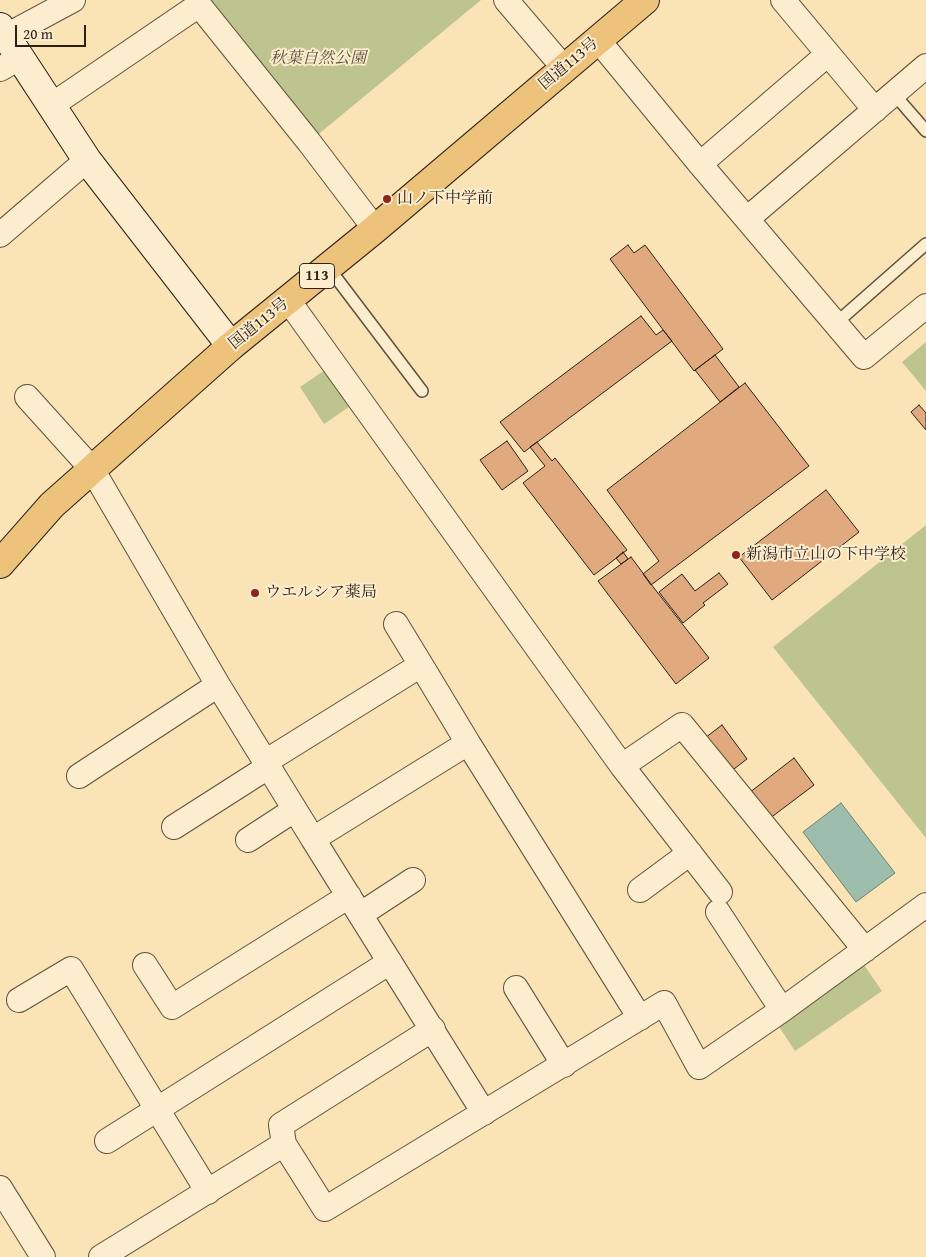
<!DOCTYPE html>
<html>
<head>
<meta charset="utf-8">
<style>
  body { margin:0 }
  #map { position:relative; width:926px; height:1257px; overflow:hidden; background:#fae3b4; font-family:"Gentium Book Plus",serif }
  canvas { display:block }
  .scale { position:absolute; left:15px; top:25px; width:71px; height:22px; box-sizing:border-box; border:2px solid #2b1f18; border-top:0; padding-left:6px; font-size:15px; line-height:18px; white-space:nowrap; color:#2b1f18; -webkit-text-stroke:4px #fcedce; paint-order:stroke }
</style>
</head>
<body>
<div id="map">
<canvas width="926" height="1257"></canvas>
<div class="scale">20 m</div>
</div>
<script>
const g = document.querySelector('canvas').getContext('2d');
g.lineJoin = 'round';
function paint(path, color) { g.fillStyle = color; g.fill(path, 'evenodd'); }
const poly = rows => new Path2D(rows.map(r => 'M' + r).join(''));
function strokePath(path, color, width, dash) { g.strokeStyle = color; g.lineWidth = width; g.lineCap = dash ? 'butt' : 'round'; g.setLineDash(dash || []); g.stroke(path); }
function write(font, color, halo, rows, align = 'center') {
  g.font = font + ' "Gentium Book Plus","Noto Serif JP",serif'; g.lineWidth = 4; g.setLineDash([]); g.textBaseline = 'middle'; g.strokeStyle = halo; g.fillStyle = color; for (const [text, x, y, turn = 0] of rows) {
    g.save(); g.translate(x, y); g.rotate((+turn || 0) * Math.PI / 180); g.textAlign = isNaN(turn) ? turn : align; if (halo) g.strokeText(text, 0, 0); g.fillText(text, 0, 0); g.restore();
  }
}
const green = poly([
  [197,0,481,0,309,142],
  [926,342,926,391,902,362],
  [334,364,359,400,324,424,300,387],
  [926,525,926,838,773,647],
  [864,965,882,991,795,1051,778,1025]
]);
const water = poly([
  [841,803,895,873,856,902,803,832,841,803]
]);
const building = poly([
  [628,245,634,253,645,245,723,349,694,371,610,259,628,245],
  [641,316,656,335,663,330,672,341,524,452,500,422,641,316],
  [715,355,739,387,720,402,695,370,715,355],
  [745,383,809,466,651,585,643,574,659,561,607,490,745,383],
  [919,405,926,413,926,430,911,412,919,405],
  [507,441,528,471,502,490,480,460,507,441],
  [537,442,552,461,555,458,627,550,594,575,523,483,545,466,530,447,537,442],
  [826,490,859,532,772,600,739,557,826,490],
  [623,552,628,559,621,564,616,558,623,552],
  [631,557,654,588,709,658,676,684,598,581,631,557],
  [719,573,728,584,703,603,705,605,683,623,659,592,682,574,695,591,719,573],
  [722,725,747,759,730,772,705,738,722,725],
  [794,758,814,785,769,819,749,793,794,758]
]);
const lane = poly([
  [894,94,926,131],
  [328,267,422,391],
  [835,324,926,244]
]);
const street = poly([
  [506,0,564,68],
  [783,0,875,110],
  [6,36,73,0],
  [598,40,700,164,864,357,926,306],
  [0,69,19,58],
  [52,105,199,5,309,142,375,229],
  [700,164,828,54],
  [747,219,926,66],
  [0,235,87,160],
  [288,300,622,766,682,725,865,950],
  [27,397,92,469,218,685,313,839,468,743,640,1018],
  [396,624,421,665],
  [265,762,421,665,468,743],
  [622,766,720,892],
  [79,776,218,685],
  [174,827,268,767],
  [313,839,484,1113],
  [248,840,294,810],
  [640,890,690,853],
  [718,912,782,1010],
  [361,914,413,880],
  [145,965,172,1007,349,896],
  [516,988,564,1065],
  [19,1000,71,969,208,1192],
  [107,1141,390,962],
  [284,1144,281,1125,433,1029],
  [0,1188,43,1257],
  [101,1257,284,1144,325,1209,664,1003,699,1067,782,1010,926,905]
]);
const secondary = poly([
  [0,27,87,160,231,346]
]);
const highway = poly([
  [0,564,52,505,231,346,375,229,645,0]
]);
const markers = [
  [387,199,5,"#8f2418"],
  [736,555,5,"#8f2418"],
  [255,593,5,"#8f2418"]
];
const shields = [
  [317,276,35]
];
const shieldNames = [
  ["113",317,276]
];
const parkNames = [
  ["秋葉自然公園",318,59]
];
const streetNames = [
  ["国道113号",569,64,-40],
  ["国道113号",259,324,-39]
];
const poiNames = [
  ["山ノ下中学前",397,199],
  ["新潟市立山の下中学校",746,555],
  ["ウエルシア薬局",265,593]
];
paint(green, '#bec48d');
paint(water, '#9ebead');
strokePath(water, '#707e71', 1);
paint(building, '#e1aa7e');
strokePath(building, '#2b1f18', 1);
strokePath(lane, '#5f503f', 14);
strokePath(street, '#5f503f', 26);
strokePath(secondary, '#2b1f18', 30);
strokePath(highway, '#2b1f18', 30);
strokePath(lane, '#fcedce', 11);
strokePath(street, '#fcedce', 24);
strokePath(secondary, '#fcedce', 28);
strokePath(highway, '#edc27a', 28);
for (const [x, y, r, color] of markers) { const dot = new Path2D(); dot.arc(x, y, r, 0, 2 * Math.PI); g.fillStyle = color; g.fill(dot); strokePath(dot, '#fcedce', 2); }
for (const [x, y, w] of shields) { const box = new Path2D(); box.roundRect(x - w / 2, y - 12.5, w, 25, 4); g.fillStyle = '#fcedce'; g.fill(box); strokePath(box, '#2b1f18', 1); }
write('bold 15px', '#2b1f18', null, shieldNames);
write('italic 16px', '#57513b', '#fcedce', parkNames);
write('16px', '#2b1f18', '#fcedce', streetNames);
write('16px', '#2b1f18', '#fcedce', poiNames, 'left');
</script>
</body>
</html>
